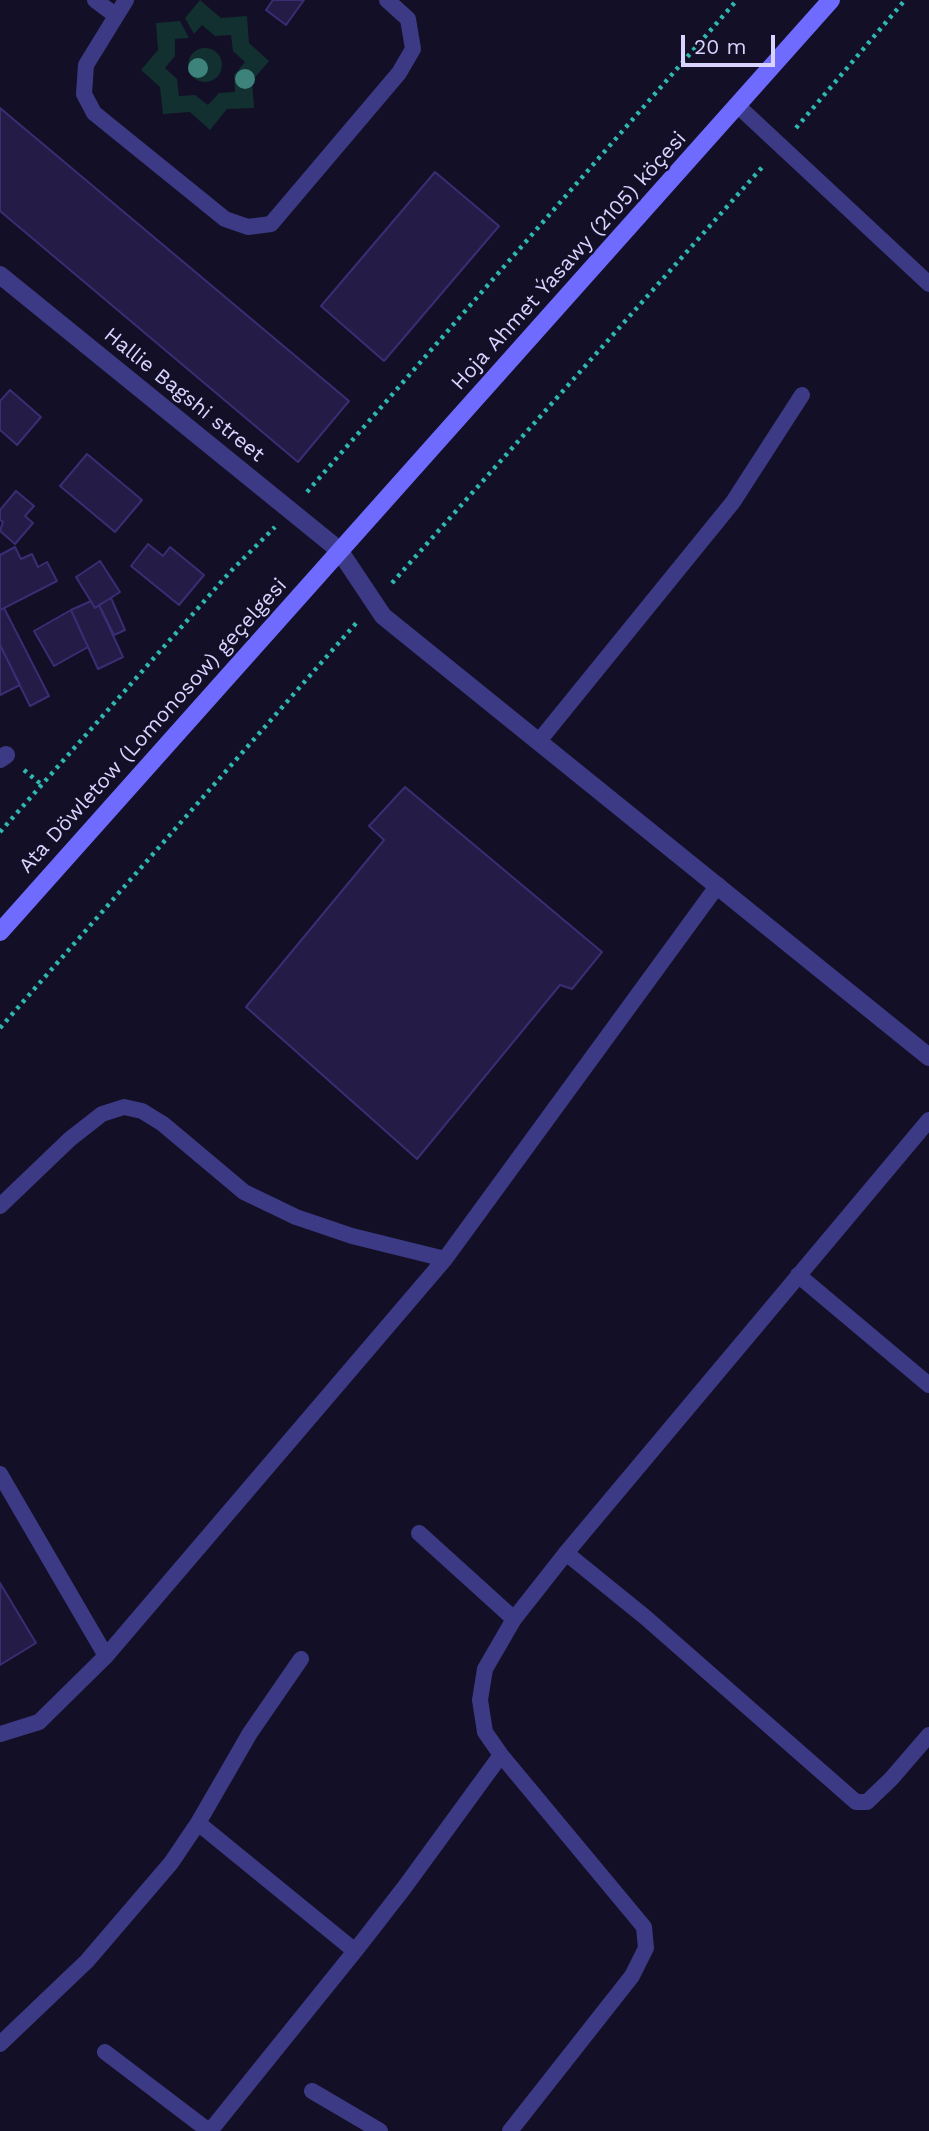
<!DOCTYPE html>
<html>
<head>
<meta charset="utf-8">
<style>
  body { margin:0 }
  #map { position:relative; width:929px; height:2131px; overflow:hidden; background:#130f26; font-family:"Work Sans",sans-serif }
  canvas { display:block }
  .scale { position:absolute; left:681px; top:35px; width:94px; height:32px; box-sizing:border-box; border:4px solid #d9d4ff; border-top:0; padding-left:9px; font-size:21px; line-height:24px; white-space:nowrap; color:#d9d4ff; -webkit-text-stroke:5px #130f26; paint-order:stroke }
</style>
</head>
<body>
<div id="map">
<canvas width="929" height="2131"></canvas>
<div class="scale">20 m</div>
</div>
<script>
const g = document.querySelector('canvas').getContext('2d');
g.lineJoin = 'round';
function paint(path, color) { g.fillStyle = color; g.fill(path, 'evenodd'); }
const poly = rows => new Path2D(rows.map(r => 'M' + r).join(''));
function strokePath(path, color, width, dash) { g.strokeStyle = color; g.lineWidth = width; g.lineCap = dash ? 'butt' : 'round'; g.setLineDash(dash || []); g.stroke(path); }
function write(font, color, halo, rows, align = 'center') {
  g.font = font + ' "Work Sans",sans-serif'; g.lineWidth = 5; g.setLineDash([]); g.textBaseline = 'middle'; g.strokeStyle = halo; g.fillStyle = color; for (const [text, x, y, turn = 0] of rows) {
    g.save(); g.translate(x, y); g.rotate((+turn || 0) * Math.PI / 180); g.textAlign = isNaN(turn) ? turn : align; if (halo) g.strokeText(text, 0, 0); g.fillText(text, 0, 0); g.restore();
  }
}
const green = poly([
  [200,0,221,18,247,16,249,43,269,61,252,81,254,108,227,109,210,130,190,112,163,114,160,87,141,70,158,50,156,23,180,21,189,38,175,39,175,56,165,68,177,79,179,96,195,95,208,105,219,93,235,92,234,75,245,62,233,51,231,35,215,36,202,25,194,34,185,18],
  '188 65a17 17 0 1 1 34 0a17 17 0 1 1-34 0Z'
]);
const building = poly([
  [273,0,304,0,286,25,266,10,273,0],
  [0,108,349,401,298,462,0,211,0,108],
  [435,172,499,226,384,361,321,306,435,172],
  [10,390,41,417,17,445,0,430,0,401,10,390],
  [87,454,142,500,115,532,60,486,87,454],
  [16,491,34,506,25,516,33,523,15,544,0,531,3,522,0,520,0,510,16,491],
  [148,544,163,556,170,547,204,575,179,605,131,566,148,544],
  [15,547,21,559,32,554,38,567,47,562,57,581,0,610,0,555,15,547],
  [100,561,120,592,95,608,76,577,100,561],
  [111,598,125,630,114,635,99,605,111,598],
  [91,601,95,608,99,605,123,657,98,669,71,610,91,601],
  [4,608,49,696,30,706,0,645,0,610,4,608],
  [71,610,88,647,54,666,34,631,71,610],
  [0,645,20,685,0,695,0,645],
  [405,787,602,952,572,989,560,985,417,1159,246,1007,384,840,369,826,405,787],
  [0,1583,36,1643,0,1665,0,1583]
]);
const path = poly([
  [796,128,905,0],
  [307,492,737,0],
  [392,583,765,164],
  [24,770,42,785],
  [0,832,230,572,275,527],
  [0,1028,358,621]
]);
const lane = poly([
  [95,0,115,15],
  [126,0,86,65,84,94,94,113,225,219,248,227,271,224,399,73,413,49,408,19,387,0],
  [738,106,929,284],
  [539,741,733,502,802,395],
  [0,1206,70,1139,102,1114,124,1107,142,1111,163,1124,244,1192,296,1217,352,1236,445,1259],
  [798,1275,929,1385],
  [0,1474,106,1656],
  [419,1533,514,1619],
  [566,1553,645,1617,856,1802,867,1802,891,1779,929,1735],
  [0,1734,39,1722,106,1656,445,1259,718,885],
  [501,1755,644,1927,646,1948,632,1976,510,2131],
  [198,1823,355,1951,404,1888,501,1755,485,1732,480,1700,485,1669,514,1619,566,1553,929,1120],
  [0,2044,87,1961,171,1863,198,1823,250,1733,301,1659],
  [105,2052,209,2131],
  [312,2091,380,2131],
  [210,2131,355,1951]
]);
const street = poly([
  [0,275,339,550,383,616,929,1057],
  [0,759,6,755]
]);
const secondary = poly([
  [0,932,831,0]
]);
const trees = [
  [198,68],
  [245,79]
];
const streetNames = [
  ["Hoja Ahmet Ýasawy (2105) köçesi",569,261,-48],
  ["Hallie Bagshi street",184,395,39],
  ["Ata Döwletow (Lomonosow) geçelgesi",153,726,-48]
];
paint(green, '#12302f');
paint(building, '#241b47');
strokePath(building, '#3b2d73', 2);
strokePath(path, '#2fb8b0', 4.5, [3.5, 5]);
strokePath(lane, '#3d3a85', 16);
strokePath(street, '#3d3a85', 18);
strokePath(secondary, '#6f6bff', 18);
g.fillStyle = '#3d827b';
for (const [x, y] of trees) { g.beginPath(); g.arc(x, y, 10, 0, 2 * Math.PI); g.fill(); }
write('21px', '#d9d4ff', '#130f26', streetNames);
</script>
</body>
</html>
